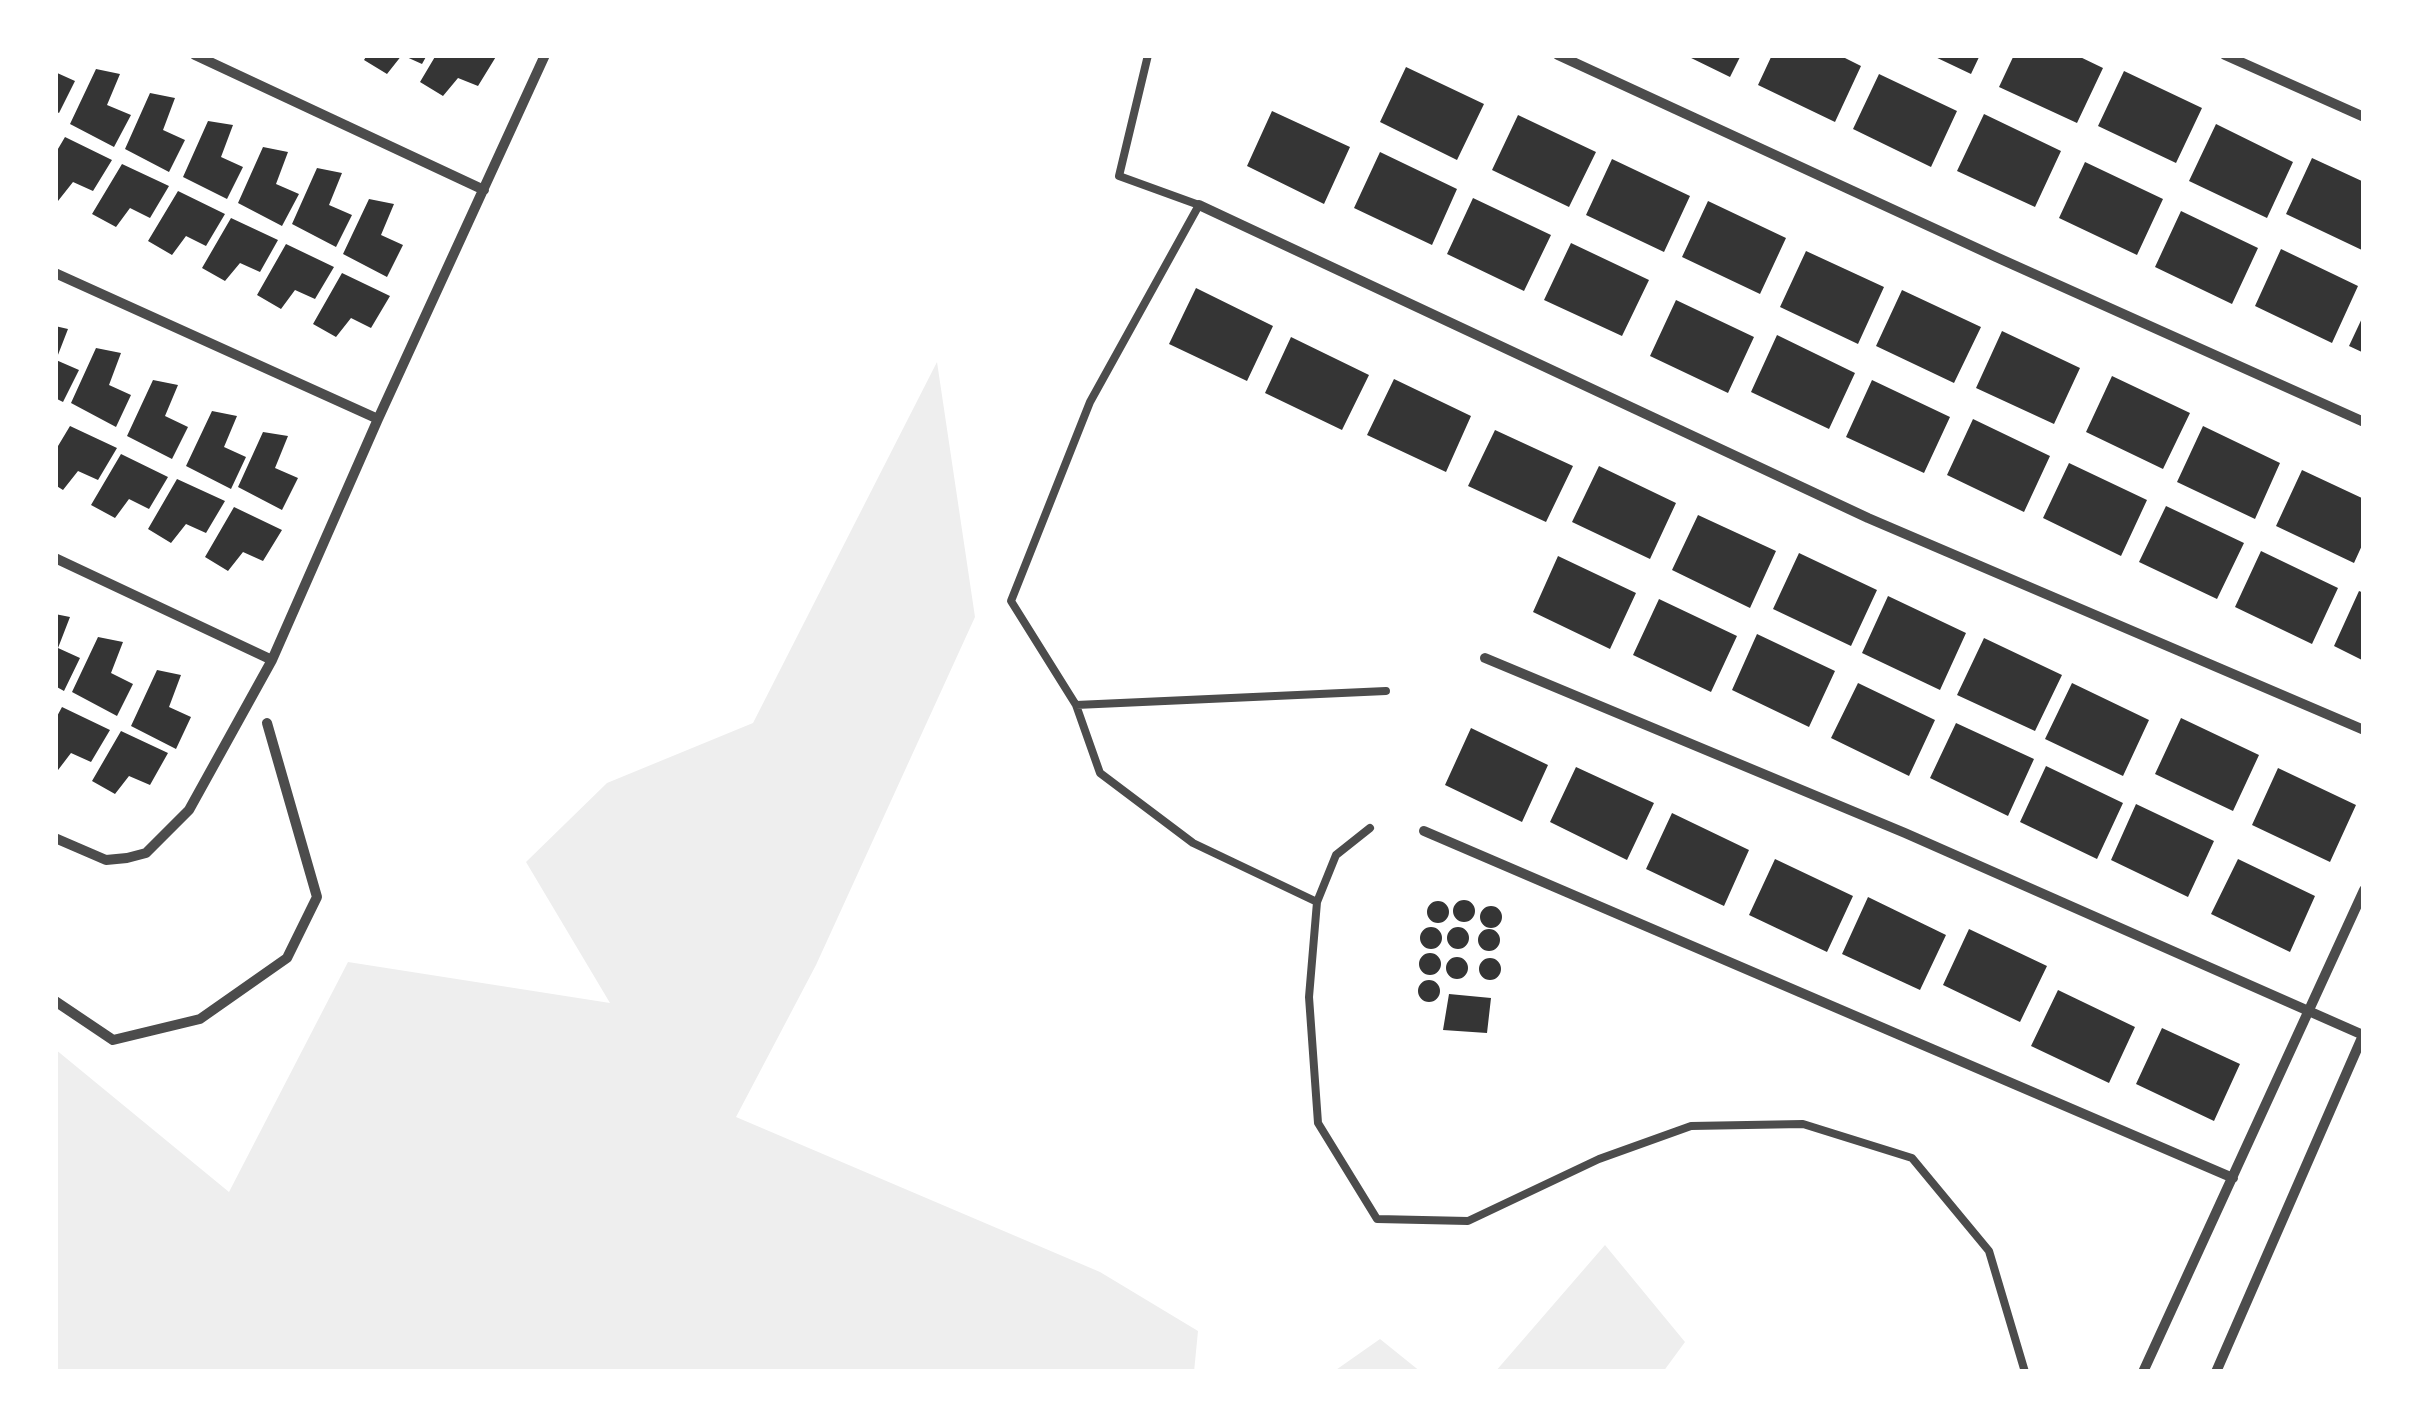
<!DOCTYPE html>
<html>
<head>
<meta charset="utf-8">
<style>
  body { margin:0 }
  #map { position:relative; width:2419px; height:1427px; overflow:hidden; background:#fff; font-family:"Archivo Narrow",sans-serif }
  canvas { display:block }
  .frame { position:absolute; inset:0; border:58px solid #fff; pointer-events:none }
</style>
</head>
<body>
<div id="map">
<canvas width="2419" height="1427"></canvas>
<div class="frame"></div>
</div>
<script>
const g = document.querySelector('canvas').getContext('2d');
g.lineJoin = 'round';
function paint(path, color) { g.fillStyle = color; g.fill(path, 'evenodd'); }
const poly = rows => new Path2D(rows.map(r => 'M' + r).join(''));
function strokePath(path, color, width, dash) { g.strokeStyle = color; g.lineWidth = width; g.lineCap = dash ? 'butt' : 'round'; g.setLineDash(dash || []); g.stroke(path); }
const green = poly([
  [937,362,975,617,816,965,736,1117,1100,1272,1198,1331,1194,1372,55,1372,55,1049,229,1192,348,962,610,1003,526,862,607,783,753,723],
  [1605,1245,1685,1342,1663,1372,1495,1372],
  [1380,1339,1421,1372,1333,1372]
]);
const building = poly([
  [367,55,402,55,387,74,364,60],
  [402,55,427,55,422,64],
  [436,55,497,55,478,86,458,78,443,96,420,82],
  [1685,55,1741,55,1730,77],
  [1772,55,1839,55,1861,66,1835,122,1758,85],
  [1931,55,1980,55,1971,74],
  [2014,55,2076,55,2103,68,2077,123,1999,87],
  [1406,67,1484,104,1457,160,1380,122],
  [96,69,120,74,107,105,131,115,114,147,70,124],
  [2124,71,2202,108,2176,163,2098,126],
  [55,72,75,81,59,113,55,111],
  [1879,74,1957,111,1931,167,1853,129],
  [150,93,175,98,163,130,185,140,169,172,125,149],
  [1272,111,1350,147,1324,204,1247,166],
  [1984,114,2061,151,2035,207,1957,171],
  [1518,115,1596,152,1569,207,1492,170],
  [208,121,233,125,221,157,243,167,227,199,183,177],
  [2216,124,2293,162,2267,218,2189,181],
  [65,137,112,160,93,191,73,182,58,201,55,199,55,154],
  [263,147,288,152,276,184,299,194,282,226,238,203],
  [1380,152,1457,189,1432,245,1354,208],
  [2312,158,2364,182,2364,251,2286,214],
  [1612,159,1690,196,1664,252,1586,215],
  [2085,162,2163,199,2137,255,2059,218],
  [122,164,169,186,150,218,130,208,116,227,92,214],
  [317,168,342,173,329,205,352,215,336,247,292,224],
  [178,191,225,214,206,246,186,236,172,255,148,241],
  [1473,198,1551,235,1524,291,1447,254],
  [369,199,394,204,381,235,403,245,387,277,343,254],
  [1708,201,1786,238,1760,294,1682,257],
  [2181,211,2258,248,2232,304,2155,267],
  [231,218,278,240,260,272,240,263,225,281,202,268],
  [1571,243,1649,280,1622,336,1544,300],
  [286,244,334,267,315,299,295,290,281,309,257,295],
  [2281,249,2358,286,2332,343,2255,306],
  [1806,251,1884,287,1858,344,1780,307],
  [342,273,390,296,371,328,351,318,336,337,313,324],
  [1196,288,1273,326,1247,381,1169,344],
  [1902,290,1981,327,1954,383,1876,346],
  [1676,300,1754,337,1728,393,1650,356],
  [2364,314,2364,353,2349,346],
  [55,326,68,329,56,360,79,370,63,402,55,398],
  [2002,331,2080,368,2054,424,1976,388],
  [1777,335,1855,373,1829,429,1751,392],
  [1291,337,1369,375,1342,430,1265,393],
  [96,348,121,353,109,385,131,395,116,427,71,403],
  [2112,376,2190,413,2163,469,2086,432],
  [1394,379,1471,416,1446,472,1367,435],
  [153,380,178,385,165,416,188,427,172,459,127,436],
  [1872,380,1950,417,1924,473,1846,437],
  [212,411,237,416,224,447,246,457,231,489,186,466],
  [1973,419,2050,456,2024,512,1947,475],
  [70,426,117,448,98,480,78,471,63,490,55,485,55,451],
  [2203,426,2280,463,2255,519,2177,482],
  [1495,430,1573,466,1546,522,1468,486],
  [263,432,288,436,275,468,298,478,282,510,238,487],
  [121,454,168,477,149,509,129,499,115,518,91,505],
  [2069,463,2147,500,2121,556,2043,518],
  [1599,466,1676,503,1650,559,1572,522],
  [2302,470,2364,499,2364,541,2354,563,2276,526],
  [177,479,225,501,206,533,186,524,171,543,148,529],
  [2166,506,2244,543,2217,599,2139,562],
  [234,507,282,530,263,561,243,552,228,571,205,557],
  [1698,515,1776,551,1750,608,1672,570],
  [2261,551,2338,588,2312,644,2235,607],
  [1799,553,1877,590,1851,646,1773,609],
  [1558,556,1636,593,1610,649,1533,612],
  [2359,591,2364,593,2364,661,2334,646],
  [1888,596,1966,633,1940,690,1862,653],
  [1659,599,1737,636,1711,692,1633,655],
  [55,614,70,617,58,648,80,658,64,691,55,686],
  [1757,634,1835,671,1809,727,1732,690],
  [98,637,123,642,111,673,133,684,117,716,72,692],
  [1984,638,2062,675,2035,731,1957,695],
  [157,670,181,675,169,707,191,717,176,749,131,726],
  [1858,683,1935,720,1909,776,1831,738],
  [2072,683,2149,720,2123,776,2045,739],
  [62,707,110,730,91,762,71,753,55,774,55,720],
  [2181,718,2259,755,2233,811,2155,774],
  [1956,723,2034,759,2008,816,1930,778],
  [1471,728,1548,765,1522,822,1445,785],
  [121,731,168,753,150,785,129,776,115,794,92,781],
  [2046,766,2123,803,2097,859,2020,822],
  [1576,767,1654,803,1627,860,1550,822],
  [2278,768,2356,805,2330,862,2252,825],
  [2136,804,2214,841,2188,897,2111,860],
  [1672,813,1749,850,1724,906,1646,869],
  [1775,859,1853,896,1827,952,1749,915],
  [2238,859,2315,896,2290,952,2211,914],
  [1868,897,1946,935,1920,990,1842,954],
  '1453 911a11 11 0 1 1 22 0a11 11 0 1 1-22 0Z',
  '1427 912a11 11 0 1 1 22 0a11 11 0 1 1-22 0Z',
  '1480 917a11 11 0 1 1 22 0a11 11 0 1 1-22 0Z',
  '1447 938a11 11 0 1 1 22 0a11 11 0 1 1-22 0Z',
  '1420 938a11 11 0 1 1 22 0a11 11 0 1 1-22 0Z',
  [1969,929,2047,966,2020,1022,1943,985],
  '1478 940a11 11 0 1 1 22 0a11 11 0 1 1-22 0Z',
  '1419 964a11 11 0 1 1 22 0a11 11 0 1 1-22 0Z',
  '1446 968a11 11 0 1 1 22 0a11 11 0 1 1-22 0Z',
  '1479 969a11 11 0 1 1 22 0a11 11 0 1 1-22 0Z',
  '1418 991a11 11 0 1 1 22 0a11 11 0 1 1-22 0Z',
  [2058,990,2135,1027,2109,1083,2031,1046],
  [1449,994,1491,998,1487,1033,1443,1030],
  [2162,1028,2240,1064,2214,1121,2136,1084]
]);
const service = poly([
  [1076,705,1011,601,1090,402,1199,205,1119,176,1148,55],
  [1370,828,1336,855,1317,902,1309,997,1318,1123,1377,1219,1468,1221,1599,1159,1691,1126,1803,1124,1912,1158,1989,1251,2025,1372],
  [1317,902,1193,843,1100,773,1076,705,1386,691]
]);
const minor = poly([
  [195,55,484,190],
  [1558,55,1996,257,2364,422],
  [2225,55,2364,117],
  [1199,205,1868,518,2364,730],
  [55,273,378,419],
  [55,558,272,660],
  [1485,658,1905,833,2363,1035],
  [1424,831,2233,1178],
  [55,838,106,860,127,858,146,853,189,810,272,660,378,419,545,55],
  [55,1001,113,1040,200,1019,287,958,317,897,267,723],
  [2143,1372,2364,890],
  [2216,1372,2364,1033]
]);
paint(green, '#eee');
paint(building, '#353535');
strokePath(service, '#4c4c4c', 8);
strokePath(minor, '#4c4c4c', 10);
</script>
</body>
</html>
